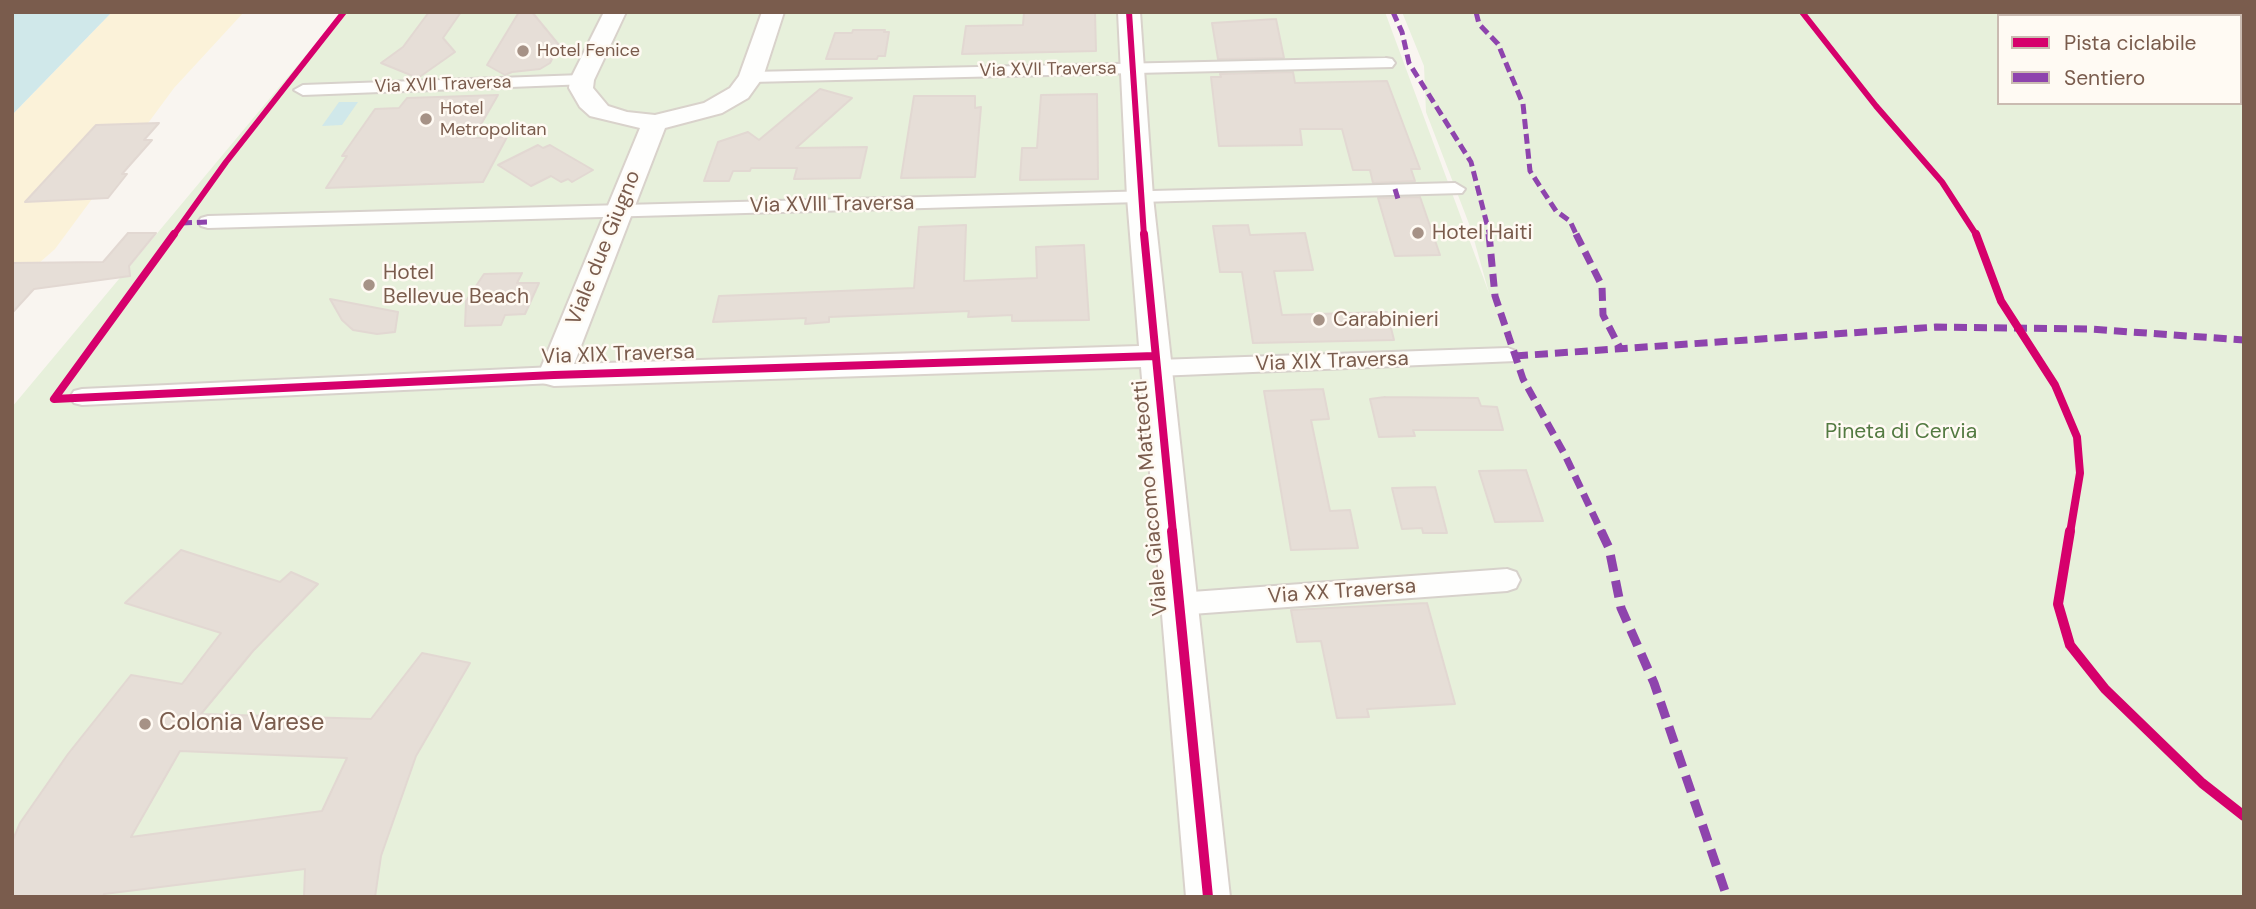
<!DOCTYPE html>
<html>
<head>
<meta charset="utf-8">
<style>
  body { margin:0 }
  #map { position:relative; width:2256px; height:909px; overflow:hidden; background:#f9f5f0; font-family:"DM Sans",sans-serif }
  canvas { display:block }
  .frame { position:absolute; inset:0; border:14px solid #7a5c4d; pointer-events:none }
  .legend { position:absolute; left:1997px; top:14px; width:245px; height:91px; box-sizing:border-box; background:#fffaf3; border:2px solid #cabbb1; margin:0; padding:9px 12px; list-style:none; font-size:21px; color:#7a5c4d }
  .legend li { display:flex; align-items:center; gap:14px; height:35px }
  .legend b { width:35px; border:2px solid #cabbb1 }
</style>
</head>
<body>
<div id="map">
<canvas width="2256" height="909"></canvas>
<div class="frame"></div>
<ul class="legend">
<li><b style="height:9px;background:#d6006c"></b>Pista ciclabile</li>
<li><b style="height:9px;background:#8e44ad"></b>Sentiero</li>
</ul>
</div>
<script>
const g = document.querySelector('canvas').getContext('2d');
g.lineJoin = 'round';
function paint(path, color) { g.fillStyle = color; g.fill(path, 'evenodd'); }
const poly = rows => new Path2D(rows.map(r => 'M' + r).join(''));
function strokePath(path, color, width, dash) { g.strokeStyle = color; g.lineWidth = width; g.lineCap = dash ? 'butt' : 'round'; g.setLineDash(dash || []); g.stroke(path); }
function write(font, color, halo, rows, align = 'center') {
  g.font = font + ' "DM Sans",sans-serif'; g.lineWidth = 5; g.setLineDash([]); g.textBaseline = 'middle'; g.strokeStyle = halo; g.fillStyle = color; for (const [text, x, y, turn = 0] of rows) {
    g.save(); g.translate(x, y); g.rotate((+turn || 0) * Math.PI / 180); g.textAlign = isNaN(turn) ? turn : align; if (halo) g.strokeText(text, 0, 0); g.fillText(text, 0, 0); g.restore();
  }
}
const green = poly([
  [342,12,1385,12,1489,293,1471,229,1426,112,1424,66,1402,12,2244,12,2244,897,12,897,12,407],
  [1999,16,2240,16,2240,103,1999,103]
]);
const sand = poly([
  [112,12,244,12,174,88,55,249,12,287,12,115]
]);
const water = poly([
  [12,12,112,12,12,115],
  [339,102,358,102,342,125,322,126]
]);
const building = poly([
  [429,12,461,12,443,38,455,52,418,78,381,63,403,47,429,12],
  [519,12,532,12,559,45,550,63,540,69,512,72,505,75,487,65,519,12],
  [1024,12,1095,12,1096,51,962,54,966,26,1023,25,1024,12],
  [1276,19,1284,58,1218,59,1212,23,1276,19],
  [853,30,885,30,884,32,889,32,885,56,878,56,877,59,826,59,835,33,852,33,853,30],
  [1293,72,1295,83,1387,81,1420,169,1411,169,1415,181,1373,183,1370,170,1353,170,1342,129,1300,129,1302,145,1219,146,1211,77,1221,77,1220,74,1293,72],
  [820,89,852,98,796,148,867,147,860,178,794,179,797,168,751,168,750,171,733,171,729,181,704,181,718,142,748,132,759,140,820,89],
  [1097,94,1098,179,1020,180,1022,148,1037,148,1041,95,1097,94],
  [498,95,473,138,507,137,483,182,326,188,347,156,342,156,375,109,399,108,407,98,498,95],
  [914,96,975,96,975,108,981,107,975,177,901,178,914,96],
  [159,123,144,140,152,140,122,174,127,174,108,198,25,202,96,125,159,123],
  [538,145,543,148,550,145,593,170,572,182,568,179,561,182,551,176,531,186,498,165,538,145],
  [1420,197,1440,255,1395,256,1378,198,1420,197],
  [966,225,964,281,1037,278,1036,247,1084,245,1089,320,1012,321,1012,315,968,317,969,311,829,317,829,322,805,324,806,318,713,322,719,296,914,288,919,227,966,225],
  [1248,225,1250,235,1305,233,1313,270,1274,271,1282,315,1387,312,1394,340,1253,343,1242,272,1220,272,1213,226,1248,225],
  [128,233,156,233,129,266,130,276,34,289,12,313,12,263,103,262,128,233],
  [522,273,517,283,539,283,525,314,505,315,501,325,465,326,466,301,484,274,522,273],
  [330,299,398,312,395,332,377,334,353,330,342,320,330,299],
  [1323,389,1329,419,1311,420,1330,511,1350,510,1358,548,1291,550,1264,391,1323,389],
  [1385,397,1478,398,1481,406,1497,407,1503,430,1413,430,1415,436,1379,437,1370,399,1385,397],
  [1526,470,1543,521,1495,522,1479,471,1526,470],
  [1435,487,1447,533,1423,533,1422,528,1402,529,1392,488,1435,487],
  [181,550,280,582,291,572,318,584,253,651,201,714,371,719,422,653,470,663,416,756,381,856,375,897,304,897,305,869,104,894,103,897,12,897,12,842,20,823,68,754,131,675,182,684,221,633,125,603,181,550],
  [180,751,347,758,322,811,131,837,180,751],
  [1427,603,1455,704,1367,709,1369,717,1337,718,1321,641,1297,642,1291,610,1427,603]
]);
const street = poly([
  [1386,58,1392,59,1395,63,1392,67,751,82,742,77,751,72,1386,58],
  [582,75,588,76,591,80,588,84,303,95,294,90,303,85,582,75],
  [1455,183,1465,189,1462,193,208,228,201,226,198,222,201,218,208,216,1455,183],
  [1508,348,1516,351,1519,356,1516,361,1157,376,1149,374,1146,368,1149,362,1157,360,1508,348],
  [554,367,562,369,566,375,562,381,554,383,82,405,74,403,70,397,74,391,82,389,554,367],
  [1507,569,1516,572,1520,580,1516,588,1507,591,1178,615,1168,612,1164,604,1168,596,1178,593,1507,569]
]);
const secondary = poly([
  [604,12,626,12,594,80,593,88,608,106,627,112,655,115,704,103,730,88,739,76,762,12,784,12,763,77,748,98,722,113,665,128,574,364,1139,346,1127,197,1118,12,1140,12,1153,197,1230,897,1186,897,1141,367,554,386,543,383,538,375,640,128,590,116,580,107,569,88,570,80,604,12]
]);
const quietFar2 = poly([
  [1393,12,1402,32,1409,63,1471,162,1490,236],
  [1476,12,1479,24,1498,44,1523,104,1530,171,1556,211,1570,221,1577,236],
  [1395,189,1398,199],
  [182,223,208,222]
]);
const quietFar1 = poly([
  [1489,234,1495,296,1523,379,1565,455,1602,533],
  [1576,234,1602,286,1603,315,1621,350],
  [1515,356,1936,327,2090,329,2244,340]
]);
const quiet = poly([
  [1601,531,1609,548,1621,608,1654,683,1727,897]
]);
const cyclewayFar2 = poly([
  [1129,12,1144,236],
  [1802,12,1876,106,1942,182,1977,236],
  [173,236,226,162,344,12]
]);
const cyclewayFar1 = poly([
  [174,234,54,399,554,375,1155,356],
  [1144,234,1173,533],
  [1976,234,2001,301,2055,385,2077,437,2080,473,2070,533]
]);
const cycleway = poly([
  [1172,531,1208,897],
  [2070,531,2058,604,2070,645,2105,689,2202,783,2244,816]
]);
const markers = [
  [523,51,7,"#a69286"],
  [426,119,7,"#a69286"],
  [1418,233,7,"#a69286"],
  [369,285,7,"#a69286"],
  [1319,320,7,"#a69286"],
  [145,724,7,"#a69286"]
];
const farPoinames = [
  ["Hotel Fenice",537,51],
  ["Hotel",440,109],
  ["Metropolitan",440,130]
];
const farStreetnames = [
  ["Via XVII Traversa",1048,70,-1],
  ["Via XVII Traversa",443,85,-2]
];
const streetNames = [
  ["Via XVIII Traversa",832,205,-1],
  ["Viale due Giugno",604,248,-68],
  ["Via XIX Traversa",618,355,-2],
  ["Via XIX Traversa",1332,362,-2],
  ["Viale Giacomo Matteotti",1151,498,-95],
  ["Via XX Traversa",1342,592,-4]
];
const poiNames = [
  ["Hotel Haiti",1432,233],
  ["Hotel",383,273],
  ["Bellevue Beach",383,297],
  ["Carabinieri",1333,320]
];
const parkNames = [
  ["Pineta di Cervia",1901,432]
];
const nearPoinames = [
  ["Colonia Varese",159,724]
];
paint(green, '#e7f0db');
paint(sand, '#fbf2d9');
paint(water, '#d0e8ea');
paint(building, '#e6ded7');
strokePath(building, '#e2d8d2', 2);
strokePath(street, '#d7d1cb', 4);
strokePath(secondary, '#d9d2cb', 4);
paint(street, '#fefefd');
paint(secondary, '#fefefd');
strokePath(quietFar2, '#8e44ad', 5, [10, 5]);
strokePath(quietFar1, '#8e44ad', 7, [13, 7]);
strokePath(quiet, '#8e44ad', 9, [17, 9]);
strokePath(cyclewayFar2, '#d6006c', 6);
strokePath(cyclewayFar1, '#d6006c', 8);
strokePath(cycleway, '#d6006c', 10);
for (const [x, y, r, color] of markers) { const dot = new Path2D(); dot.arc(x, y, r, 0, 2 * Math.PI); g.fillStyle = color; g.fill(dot); strokePath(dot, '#fffaf3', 2.5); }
write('18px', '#7a5c4d', '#fffaf3', farPoinames, 'left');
write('18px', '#7a5c4d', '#fffaf3', farStreetnames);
write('21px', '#7a5c4d', '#fffaf3', streetNames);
write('21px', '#7a5c4d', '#fffaf3', poiNames, 'left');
write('21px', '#537a41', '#fffaf3', parkNames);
write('24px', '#7a5c4d', '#fffaf3', nearPoinames, 'left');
</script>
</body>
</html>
